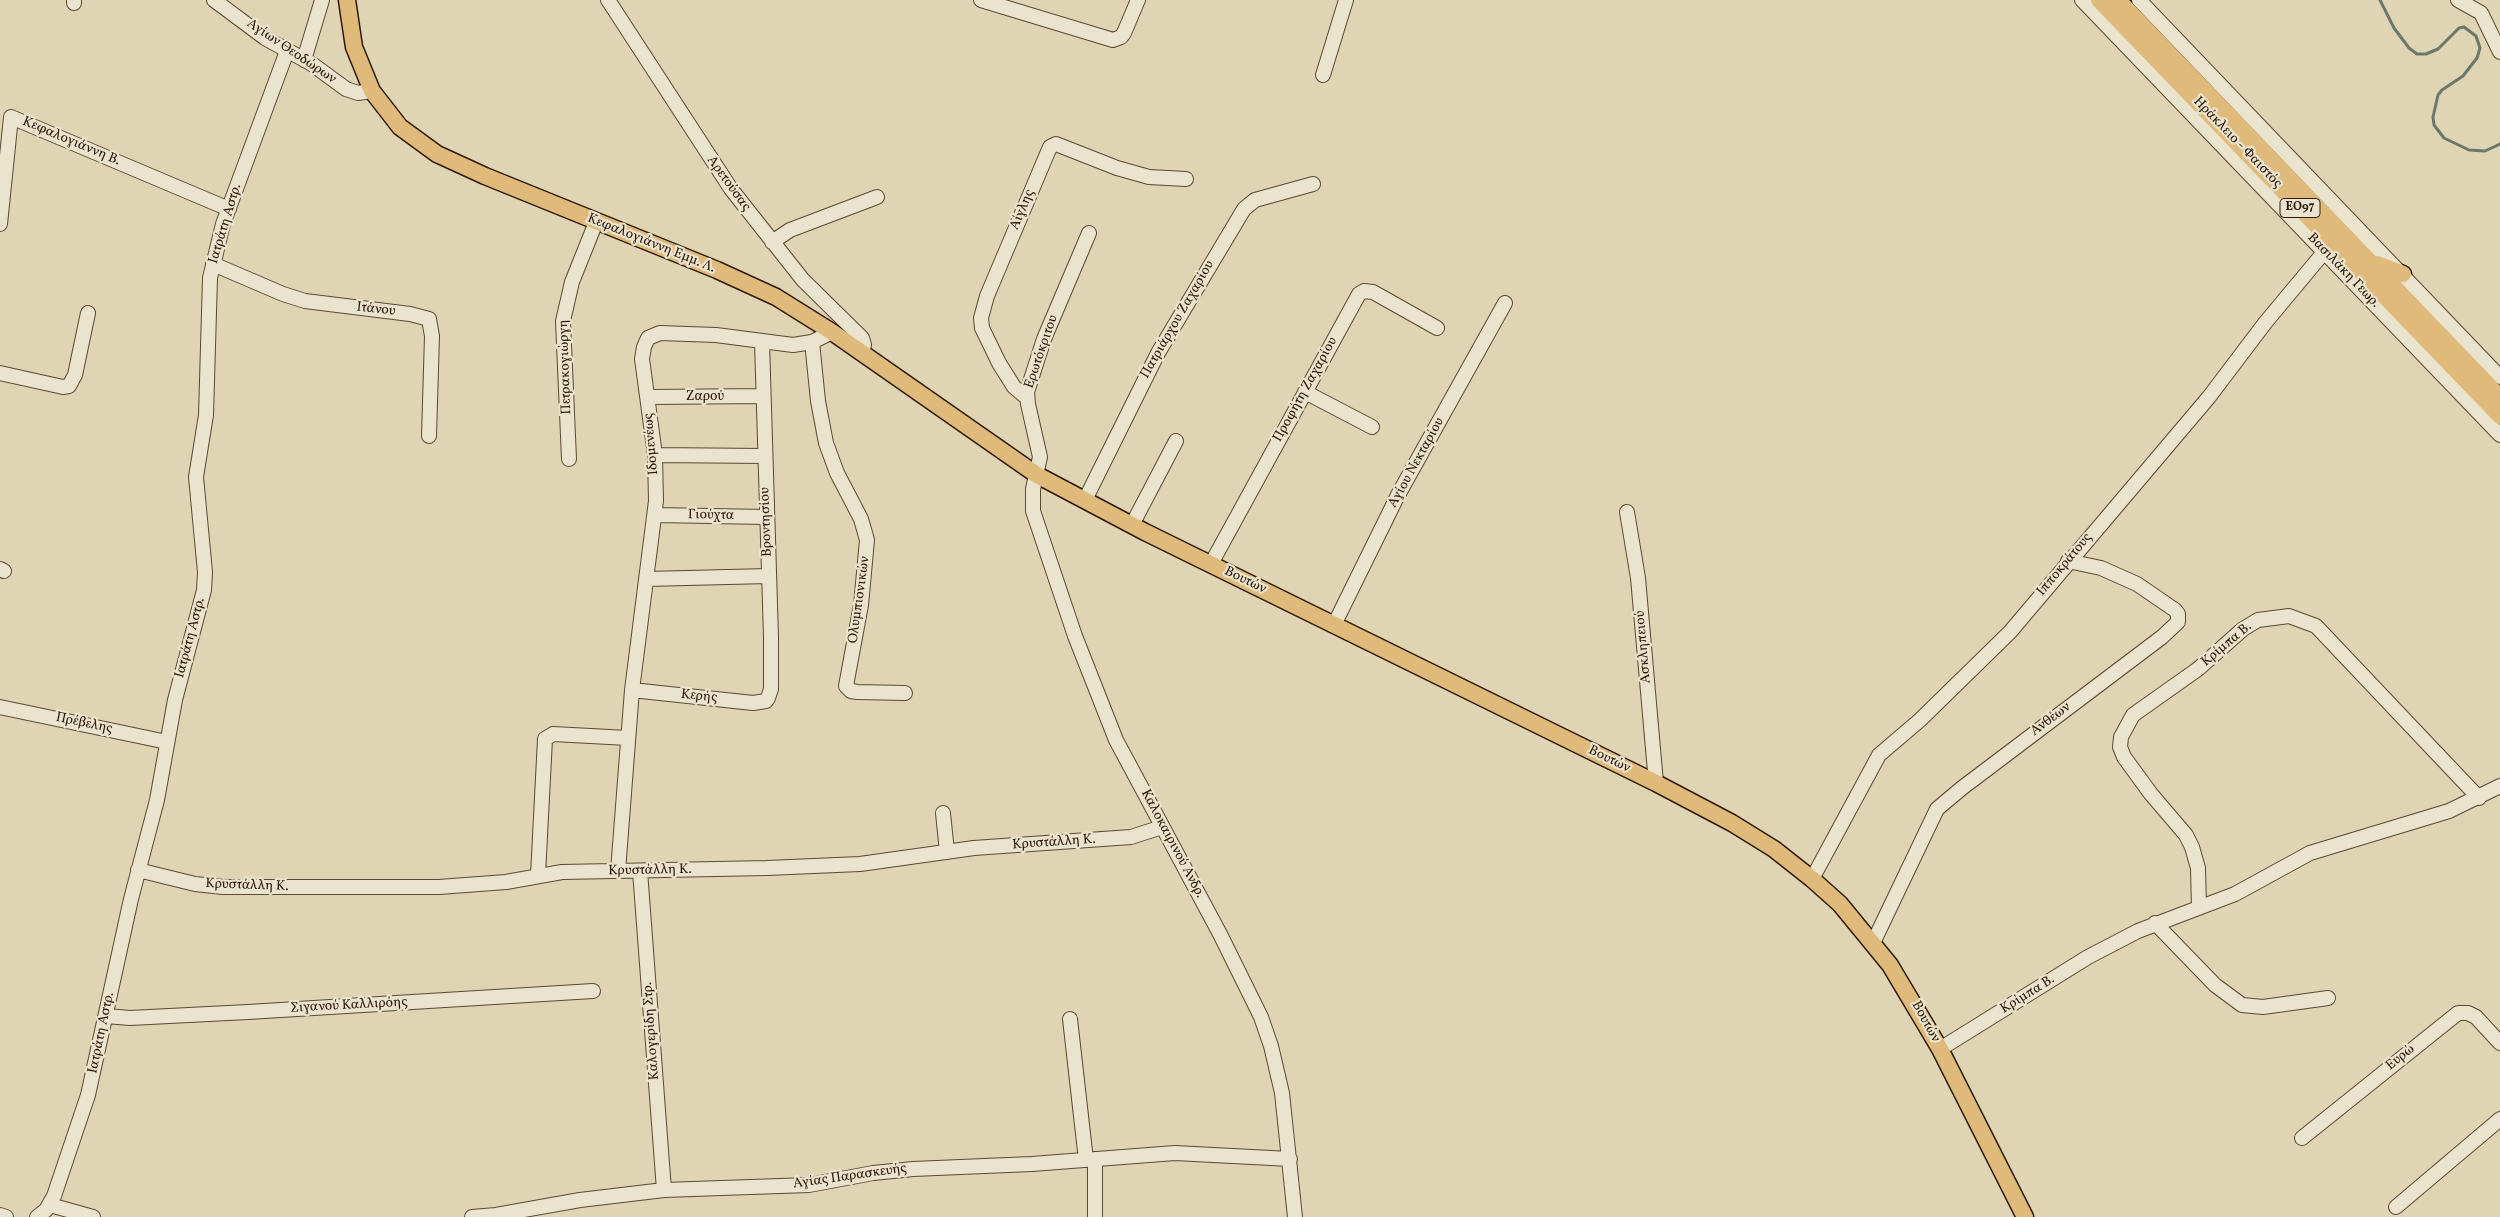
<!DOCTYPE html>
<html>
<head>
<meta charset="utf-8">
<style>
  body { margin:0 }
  canvas { display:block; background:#dfd4b3 }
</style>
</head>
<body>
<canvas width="2500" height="1217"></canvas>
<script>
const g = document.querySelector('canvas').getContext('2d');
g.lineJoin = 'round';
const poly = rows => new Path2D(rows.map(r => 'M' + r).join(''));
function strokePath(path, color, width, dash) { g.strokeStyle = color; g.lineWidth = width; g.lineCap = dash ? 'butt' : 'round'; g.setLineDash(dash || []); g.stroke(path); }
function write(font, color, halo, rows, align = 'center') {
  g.font = font + ' Vollkorn,serif'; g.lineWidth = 4.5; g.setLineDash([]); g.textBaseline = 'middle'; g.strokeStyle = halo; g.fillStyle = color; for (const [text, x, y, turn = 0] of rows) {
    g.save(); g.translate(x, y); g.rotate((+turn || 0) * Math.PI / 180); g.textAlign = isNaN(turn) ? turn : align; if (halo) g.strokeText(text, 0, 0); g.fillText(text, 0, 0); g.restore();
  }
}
const stream = poly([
  [2380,0,2394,28,2409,48,2417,54,2426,54,2438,49,2459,28,2464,27,2476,36,2480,48,2477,58,2463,76,2442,90,2438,95,2433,117,2434,125,2444,138,2469,150,2485,151,2500,144]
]);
const minor = poly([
  [214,0,265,38,312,64,346,89,358,93,372,91],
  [608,0,731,189,803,280,862,338,864,345,862,353],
  [981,0,1113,40,1121,37,1124,33,1138,0],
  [2082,0,2500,435],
  [2139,0,2500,377],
  [2458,0,2481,13,2500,52],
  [74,3,74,0],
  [304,60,322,0],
  [1323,75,1346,0],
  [0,224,11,117,229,209],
  [1089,233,1044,339,1027,392,1028,404,1040,457,1033,489,1033,511,1075,636,1116,740,1220,934,1261,1017,1271,1046,1282,1093,1295,1217],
  [772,242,790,230,877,197],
  [213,264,283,294,305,301,410,314,429,319,432,336,429,436],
  [812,342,818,401,826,443,837,473,861,519,867,540,861,605,846,686,851,691,857,692,905,693],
  [0,373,63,387,69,386,75,375,88,313],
  [1305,392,1372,427],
  [648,397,763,396],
  [1027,398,1014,387,999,363,982,328,981,318,987,296,1050,147,1056,144,1117,168,1149,177,1186,179],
  [655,455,765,456],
  [569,459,563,321,572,282,596,222],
  [1085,500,1158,353,1244,209,1255,200,1313,184],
  [1627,512,1638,578,1656,783],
  [655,515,767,517],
  [1132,525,1176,441],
  [1211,564,1359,294,1364,291,1373,292,1437,328],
  [0,569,4,571],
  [646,579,769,576],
  [1334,625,1398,495,1505,303],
  [632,690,753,703,766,701,768,698,771,689,771,637,762,342],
  [0,707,167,742],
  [943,813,947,852],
  [138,870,195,884,223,887,439,887,506,882,562,872,767,868,860,864,974,848,1131,837,1162,827],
  [618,871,632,690,656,501,655,455,642,359,644,347,648,338,660,333,716,335,793,345,812,342,832,332],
  [640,871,664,1190],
  [538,875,545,739,553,734,628,738],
  [1812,879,1879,755,1920,720,2010,632,2209,397,2265,323,2325,251],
  [2199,908,2198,868,2192,847,2186,835,2151,794,2124,757,2120,747,2121,737,2133,715,2198,669,2243,629,2258,620,2289,616,2316,626,2479,798],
  [2155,923,2215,985,2242,1005,2263,1007,2328,998],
  [1873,943,1937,809,1962,788,2162,637,2178,622,2178,614,2175,610,2137,584,2101,568,2068,561],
  [106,1016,130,1018,248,1012,593,991],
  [1070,1019,1086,1160],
  [1940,1049,2088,957,2138,931,2235,894,2310,853,2449,811,2500,786],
  [2302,1138,2458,1013,2468,1013,2476,1017,2500,1043],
  [1095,1159,1095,1217],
  [50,1205,93,1217],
  [2396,1207,2500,1119],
  [0,1215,6,1217],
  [37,1217,46,1210,54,1196,88,1095,131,899,157,800,175,700,204,590,205,572,196,477,206,415,210,278,223,224,287,51],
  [472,1217,496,1215,580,1200,664,1190,809,1185,873,1173,913,1169,1032,1164,1175,1153,1290,1159]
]);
const major = poly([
  [347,0,354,47,372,91,400,127,437,154,485,176,717,270,776,297,832,332,1037,475,1145,532,1656,783,1732,823,1774,849,1812,879,1840,904,1890,965,1940,1049,2025,1217],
  [2099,0,2500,416],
  [2118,0,2500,397],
  [2377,264,2403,274]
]);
const shields = [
  [2300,208,40]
];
const shieldNames = [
  ["ΕΟ97",2300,208]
];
const streetNames = [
  ["Αγίων Θεοδώρων",291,52,34],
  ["Κεφαλογιάννη Β.",71,142,23],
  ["Ηράκλειο - Φαιστός",2237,143,46],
  ["Αρετούσας",728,184,54],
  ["Αίγλης",1023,210,-67],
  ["Ιατράτη Αστρ.",226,224,-73],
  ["Κεφαλογιάννη Εμμ. Λ.",651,244,22],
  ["Βασιλάκη Γεωρ.",2343,271,46],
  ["Ιτάνου",376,310,6],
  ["Πατριάρχου Ζαχαρίου",1178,320,-60],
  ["Ερωτόκριτου",1042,352,-71],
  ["Πετρακογιώργη",566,367,-92],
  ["Προφήτη Ζαχαρίου",1306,390,-61],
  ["Ζαρού",705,397],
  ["Ιδομενέως",652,444,-95],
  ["Αγίου Νεκταρίου",1417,463,-61],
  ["Γιούχτα",711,516,1],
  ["Βροντησίου",767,522,-92],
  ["Ιπποκράτους",2065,565,-50],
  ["Βουτών",1245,581,26],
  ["Ολυμπιονικών",860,600,-82],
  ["Ιατράτη Αστρ.",191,638,-75],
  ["Κρίμπα Β.",2227,645,-40],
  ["Ασκληπειού",1644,647,-95],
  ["Κερής",699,697,6],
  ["Ανθέων",2051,720,-37],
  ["Πρέβελης",84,724,12],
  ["Βουτών",1609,760,26],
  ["Κρυστάλλη Κ.",1054,843,-4],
  ["Καλοκαιρινού Ανδρ.",1172,844,62],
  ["Κρυστάλλη Κ.",650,871,-1],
  ["Κρυστάλλη Κ.",247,886,2],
  ["Κρίμπα Β.",2028,995,-32],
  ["Σιγανού Καλλιρόης",349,1006,-3],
  ["Βουτών",1925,1022,61],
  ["Καλογερίδη Στρ.",652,1031,-94],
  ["Ιατράτη Αστρ.",102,1033,-78],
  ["Ευρώ",2401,1058,-39],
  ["Αγίας Παρασκευής",850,1177,-8]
];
strokePath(stream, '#6b796b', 3);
strokePath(minor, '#5a4932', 16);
strokePath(major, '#2e1b07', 19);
strokePath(minor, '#eae3ce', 14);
strokePath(major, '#e0ba7a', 16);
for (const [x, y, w] of shields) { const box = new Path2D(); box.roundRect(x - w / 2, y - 9.5, w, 19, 4); g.fillStyle = '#eae3ce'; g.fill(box); strokePath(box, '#2e1b07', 1); }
write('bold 12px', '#2e1b07', null, shieldNames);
write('14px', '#2e1b07', '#eae3ce', streetNames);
</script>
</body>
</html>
